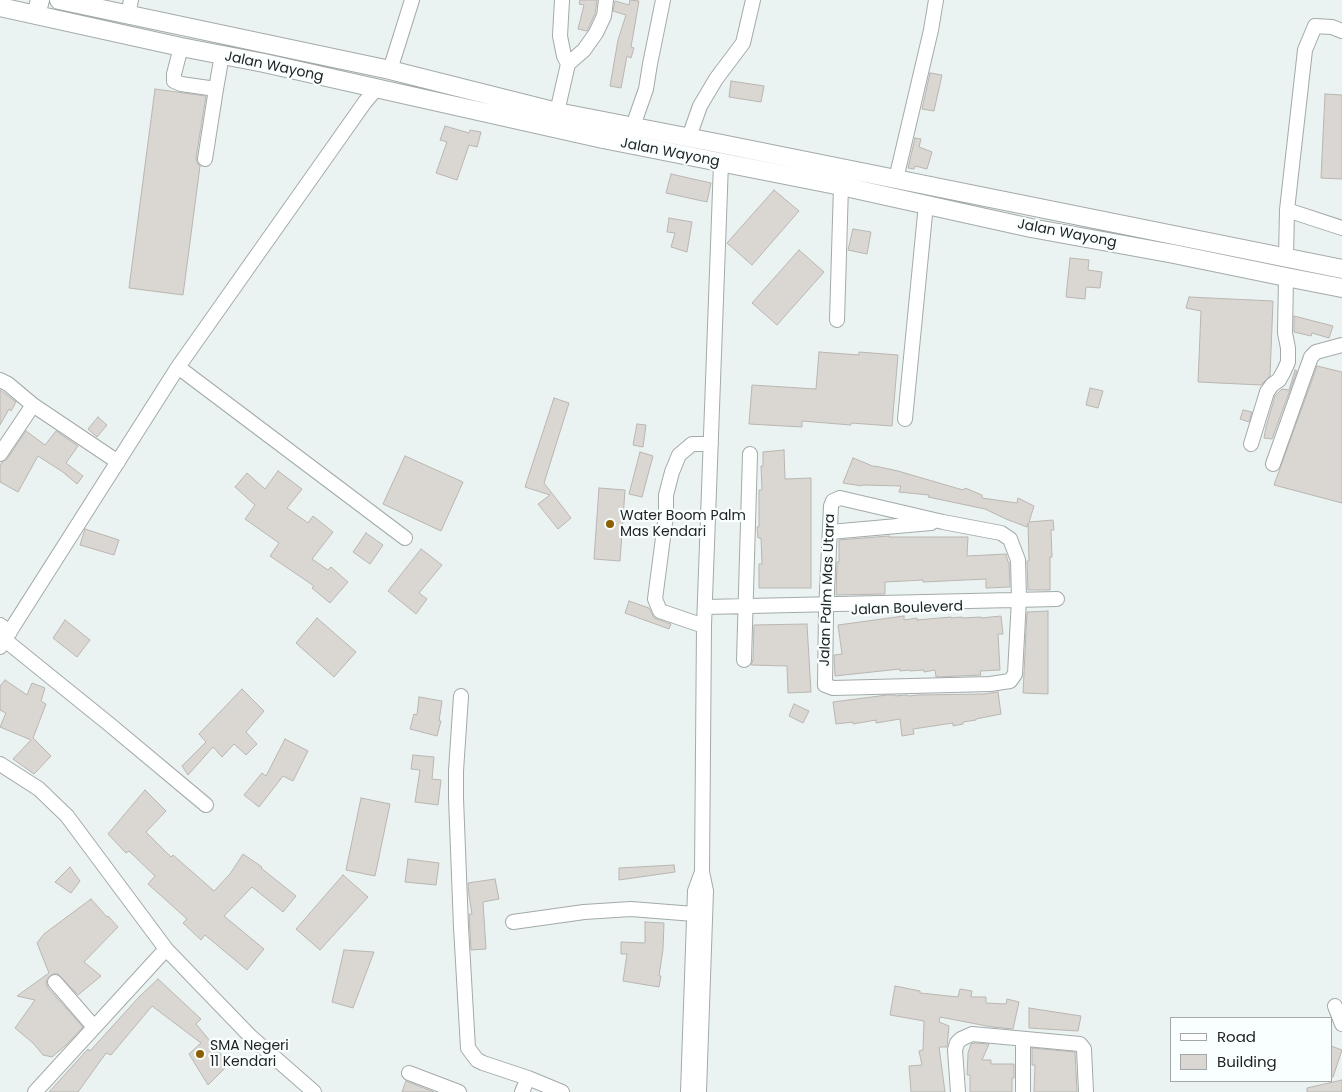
<!DOCTYPE html>
<html>
<head>
<meta charset="utf-8">
<style>
  body { margin:0 }
  #map { position:relative; width:1342px; height:1092px; overflow:hidden; background:#eaf2f2; font-family:Poppins,sans-serif }
  canvas { display:block }
  .legend { position:absolute; left:1170px; top:1017px; width:162px; height:65px; box-sizing:border-box; background:#f9ffff; border:1px solid #a3a7a7; margin:0; padding:6px 9px; list-style:none; font-size:15px; color:#212424 }
  .legend li { display:flex; align-items:center; gap:10px; height:25px }
  .legend b { width:25px; border:1px solid #a3a7a7 }
</style>
</head>
<body>
<div id="map">
<canvas width="1342" height="1092"></canvas>
<ul class="legend">
<li><b style="height:6px;background:#fff"></b>Road</li>
<li><b style="height:14px;background:#dad7d2"></b>Building</li>
</ul>
</div>
<script>
const g = document.querySelector('canvas').getContext('2d');
g.lineJoin = 'round';
function paint(path, color) { g.fillStyle = color; g.fill(path, 'evenodd'); }
const poly = rows => new Path2D(rows.map(r => 'M' + r).join(''));
function strokePath(path, color, width, dash) { g.strokeStyle = color; g.lineWidth = width; g.lineCap = dash ? 'butt' : 'round'; g.setLineDash(dash || []); g.stroke(path); }
function write(font, color, halo, rows, align = 'center') {
  g.font = font + ' Poppins,sans-serif'; g.lineWidth = 4.5; g.setLineDash([]); g.textBaseline = 'middle'; g.strokeStyle = halo; g.fillStyle = color; for (const [text, x, y, turn = 0] of rows) {
    g.save(); g.translate(x, y); g.rotate((+turn || 0) * Math.PI / 180); g.textAlign = isNaN(turn) ? turn : align; if (halo) g.strokeText(text, 0, 0); g.fillText(text, 0, 0); g.restore();
  }
}
const building = poly([
  [580,0,597,0,595,14,587,31,578,29,584,5,579,4,580,0],
  [630,0,639,1,631,47,634,48,631,58,627,56,621,88,610,86,618,40,626,15,613,11,615,1,629,5,630,0],
  [930,73,942,75,934,111,922,109,930,73],
  [731,81,764,86,761,102,729,97,731,81],
  [155,89,206,96,196,158,197,163,200,166,183,295,129,288,155,89],
  [1325,94,1342,95,1342,179,1321,178,1325,94],
  [445,126,469,133,470,130,481,132,477,147,469,145,457,180,436,173,447,142,440,140,445,126],
  [915,138,921,139,919,147,932,152,927,169,915,166,914,169,908,168,915,138],
  [671,174,711,183,707,202,666,193,671,174],
  [774,190,799,211,752,265,727,243,774,190],
  [669,218,692,222,687,252,671,247,675,233,667,232,669,218],
  [853,229,871,232,867,254,848,250,853,229],
  [799,250,824,272,777,325,752,303,799,250],
  [1070,258,1089,260,1088,270,1102,272,1100,288,1086,287,1085,299,1066,297,1070,258],
  [1189,297,1273,301,1270,376,1261,385,1198,382,1201,311,1186,308,1189,297],
  [1294,316,1333,326,1329,338,1312,333,1311,336,1294,332,1294,316],
  [819,352,859,355,859,352,898,355,892,426,851,423,851,425,802,421,802,427,749,424,752,385,816,389,819,352],
  [1317,366,1342,372,1342,503,1274,485,1317,366],
  [1295,370,1297,371,1272,439,1264,438,1266,427,1275,396,1282,389,1289,390,1295,370],
  [1090,388,1103,391,1098,408,1086,405,1090,388],
  [0,390,16,402,11,411,9,409,0,425,0,390],
  [554,398,569,403,544,483,571,518,558,529,538,504,550,495,525,487,554,398],
  [1243,410,1252,412,1249,422,1240,419,1243,410],
  [98,417,107,425,97,437,88,429,98,417],
  [637,424,646,425,643,447,633,445,637,424],
  [26,431,45,445,56,431,78,446,66,463,83,476,77,484,65,474,66,474,38,456,18,492,0,482,0,466,2,462,7,459,26,431],
  [784,450,785,479,811,478,811,588,759,588,759,564,762,564,761,538,758,538,757,527,759,527,759,490,762,490,761,466,763,466,763,452,784,450],
  [640,452,653,456,642,497,629,494,640,452],
  [405,456,463,482,441,531,383,504,405,456],
  [853,458,875,467,875,466,898,471,963,490,965,488,982,495,982,498,1017,503,1018,498,1034,506,1029,522,1053,520,1054,530,1051,530,1052,557,1050,557,1050,590,1028,590,1027,561,1029,561,1028,523,1027,527,1006,519,985,509,928,497,929,495,899,492,901,486,863,485,862,486,843,483,853,458],
  [278,471,302,489,287,508,308,523,313,516,333,532,312,559,328,570,331,567,348,582,330,603,312,588,314,586,270,556,279,543,245,519,255,505,235,487,247,473,265,489,278,471],
  [599,488,625,490,620,561,594,559,599,488],
  [85,529,119,540,114,555,80,545,85,529],
  [366,533,383,545,370,564,353,552,366,533],
  [889,536,889,537,968,537,967,556,1006,554,1008,562,1009,562,1010,587,986,588,986,579,923,582,923,580,885,582,885,594,836,595,837,562,839,562,839,540,889,536],
  [421,549,442,565,419,593,427,599,416,614,388,591,421,549],
  [629,601,649,608,654,618,671,624,669,629,625,613,629,601],
  [1048,611,1048,694,1023,693,1027,612,1048,611],
  [904,616,904,620,917,618,917,620,951,617,951,618,962,617,962,618,981,617,981,618,1001,616,1003,634,998,634,1000,670,980,671,981,675,936,677,935,670,924,672,924,670,910,671,910,670,900,671,900,669,835,676,834,655,842,654,838,625,904,616],
  [317,618,356,652,334,677,296,643,317,618],
  [65,620,90,640,77,657,53,638,65,620],
  [807,624,811,692,788,693,787,666,751,665,753,660,754,625,807,624],
  [5,680,27,695,32,683,45,688,41,701,46,704,33,738,51,756,34,774,13,759,31,740,0,727,6,713,0,710,0,686,5,680],
  [242,689,264,711,246,732,257,744,246,755,234,744,222,757,213,747,188,775,182,766,206,742,199,734,242,689],
  [998,692,1001,714,976,719,976,720,963,722,963,724,953,726,953,723,913,729,914,734,902,736,900,719,876,723,876,720,853,724,853,722,836,724,833,702,887,695,895,695,895,696,906,695,909,696,917,695,984,694,998,692],
  [419,697,442,701,439,721,441,721,437,736,410,729,414,714,417,715,419,697],
  [794,704,809,711,803,723,789,716,794,704],
  [285,739,308,751,293,781,283,776,259,807,244,795,262,773,266,776,285,739],
  [413,755,434,757,432,779,441,780,438,805,415,802,420,770,411,769,413,755],
  [145,790,166,811,146,832,171,857,173,855,214,891,230,874,243,854,262,867,261,868,296,896,283,912,252,887,224,916,264,949,247,970,205,935,201,940,183,923,187,919,148,884,155,876,129,851,126,853,108,834,145,790],
  [361,798,390,804,375,876,346,870,361,798],
  [408,859,439,863,436,885,405,882,408,859],
  [674,865,675,872,619,880,619,868,674,865],
  [70,867,80,881,71,893,55,882,70,867],
  [343,875,368,897,320,950,296,929,343,875],
  [495,879,499,899,483,902,486,949,471,950,469,914,472,914,469,895,468,883,495,879],
  [91,899,107,917,108,916,118,927,84,962,101,976,78,995,58,974,53,974,47,979,46,983,48,988,83,1027,66,1045,52,1057,43,1055,33,1043,15,1028,35,1000,17,996,49,973,37,943,44,934,91,899],
  [645,922,664,923,663,949,659,976,661,976,659,987,623,981,627,954,621,954,621,942,645,943,645,922],
  [344,950,374,952,353,1008,332,1002,344,950],
  [158,979,201,1019,196,1024,229,1064,208,1085,189,1054,201,1043,152,1006,111,1055,106,1053,78,1092,49,1092,88,1049,90,1051,139,997,158,979],
  [895,986,920,991,920,993,958,997,960,989,972,991,971,997,986,997,986,1003,1006,1004,1007,999,1019,1002,1013,1029,992,1027,940,1017,939,1022,949,1026,947,1047,939,1047,945,1092,911,1092,909,1066,922,1065,919,1051,923,1050,924,1021,890,1015,895,986],
  [1029,1008,1081,1016,1078,1031,1029,1028,1029,1008],
  [974,1043,989,1044,982,1060,991,1060,991,1064,1014,1064,1014,1078,1012,1078,1012,1092,970,1092,970,1075,967,1075,968,1053,971,1044,974,1043],
  [1331,1046,1342,1050,1333,1077,1331,1077,1331,1046],
  [1032,1048,1075,1052,1077,1092,1034,1092,1035,1065,1032,1065,1032,1048],
  [1342,1080,1342,1092,1307,1092,1307,1088,1342,1080],
  [406,1081,434,1092,402,1092,406,1081]
]);
const minor = poly([
  [128,15,131,0],
  [181,47,174,74,174,81,181,84,216,89,222,55],
  [568,64,584,50,596,33,604,16,606,0],
  [390,70,412,0],
  [557,112,568,64,564,56,560,36,562,0],
  [633,126,646,89,650,64,663,0],
  [689,137,700,106,716,79,743,43,753,0],
  [205,159,216,89],
  [896,179,931,30,936,0],
  [1287,210,1342,228],
  [1286,257,1287,210,1305,50,1315,26,1332,27,1342,31],
  [837,320,841,186],
  [178,367,405,538],
  [0,380,8,384,33,405,118,462],
  [905,419,926,204],
  [1251,444,1267,392,1272,385,1279,380,1284,371,1288,362,1288,348,1285,333,1286,277],
  [0,454,33,405],
  [1273,464,1311,357,1316,352,1342,345],
  [840,498,943,522,1001,533,1010,539,1018,560,1019,599,1015,674,1010,681,990,684,833,688,825,685,826,612,831,506,833,501,840,498],
  [830,532,931,523],
  [705,607,1057,599],
  [0,625,10,632],
  [704,626,660,611,655,599,666,515,666,495,672,472,679,455,692,444,711,444],
  [5,640,109,724,206,805],
  [0,647,178,367,365,102,376,89],
  [744,660,750,454],
  [461,696,456,771,456,798,461,927,468,1048,477,1060,483,1063,528,1078,562,1092],
  [0,764,39,789,67,816,166,949,250,1036,314,1092],
  [513,922,584,912,631,909,694,914],
  [55,982,94,1027],
  [1335,1006,1342,1024],
  [409,1073,459,1092],
  [35,1092,166,949],
  [522,1092,528,1078],
  [688,1092,695,891,702,872],
  [699,1092,706,891,702,872,704,626,721,163],
  [958,1092,955,1050,957,1043,961,1039,972,1034,1080,1044,1084,1049,1086,1092],
  [1023,1092,1023,1039]
]);
const major = poly([
  [59,0,390,70,557,112,722,144,1342,269],
  [0,7,181,47,264,63,603,139,841,186,1031,228,1174,254,1286,277,1342,288],
  [36,15,40,0]
]);
const markers = [
  [610,524,5,"#8b5f02"],
  [200,1054,5,"#8b5f02"]
];
const streetNames = [
  ["Jalan Wayong",274,67,12],
  ["Jalan Wayong",670,153,11],
  ["Jalan Wayong",1067,234,11],
  ["Jalan Palm Mas Utara",828,590,-88],
  ["Jalan Bouleverd",907,609,-2]
];
const poiNames = [
  ["Water Boom Palm",620,516],
  ["Mas Kendari",620,532],
  ["SMA Negeri",210,1046],
  ["11 Kendari",210,1062]
];
paint(building, '#dad7d2');
strokePath(building, '#b9b6b1', 1);
strokePath(minor, '#a3aaaa', 16);
strokePath(major, '#a3aaaa', 20);
strokePath(minor, '#fff', 14);
strokePath(major, '#fff', 18);
for (const [x, y, r, color] of markers) { const dot = new Path2D(); dot.arc(x, y, r, 0, 2 * Math.PI); g.fillStyle = color; g.fill(dot); strokePath(dot, '#f9ffff', 2); }
write('14px', '#212424', '#f9ffff', streetNames);
write('14px', '#212424', '#f9ffff', poiNames, 'left');
</script>
</body>
</html>
